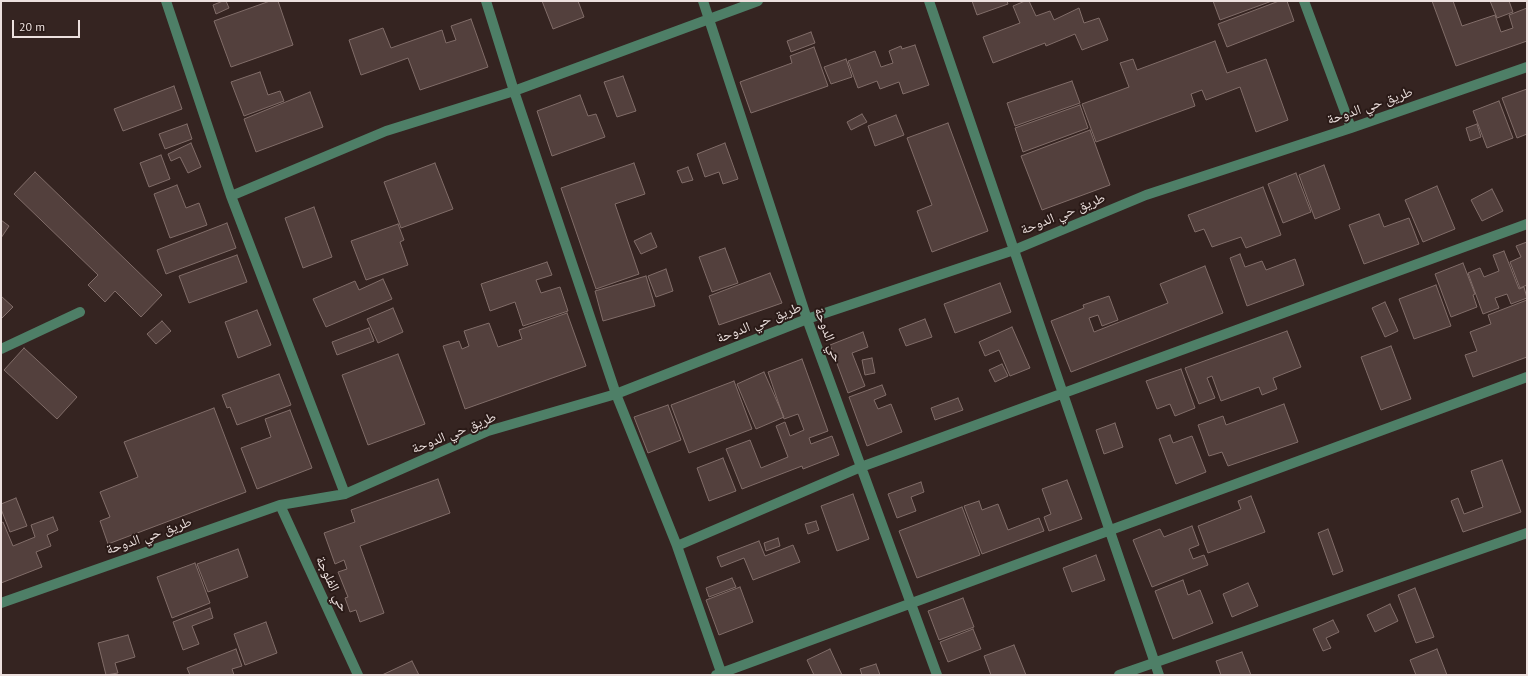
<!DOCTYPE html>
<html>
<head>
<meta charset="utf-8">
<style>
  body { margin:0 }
  #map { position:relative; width:1528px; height:676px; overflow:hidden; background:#352421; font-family:"PT Sans",sans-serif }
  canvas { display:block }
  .frame { position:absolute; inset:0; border:2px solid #ece0de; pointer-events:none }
  .scale { position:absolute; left:12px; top:20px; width:68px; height:18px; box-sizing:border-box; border:2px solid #ece0de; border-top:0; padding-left:5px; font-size:12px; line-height:14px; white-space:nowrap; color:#ece0de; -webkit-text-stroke:3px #2a1a17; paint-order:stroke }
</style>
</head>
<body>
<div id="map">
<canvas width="1528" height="676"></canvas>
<div class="frame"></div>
<div class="scale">20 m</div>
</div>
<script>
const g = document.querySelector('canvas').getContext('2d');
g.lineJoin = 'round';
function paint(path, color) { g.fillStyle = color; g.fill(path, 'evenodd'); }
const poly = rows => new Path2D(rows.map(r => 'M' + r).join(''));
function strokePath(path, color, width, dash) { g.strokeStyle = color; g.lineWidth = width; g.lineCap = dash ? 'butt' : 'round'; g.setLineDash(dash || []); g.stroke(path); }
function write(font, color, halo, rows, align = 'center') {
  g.font = font + ' "PT Sans","Noto Naskh Arabic",sans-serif'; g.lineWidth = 4; g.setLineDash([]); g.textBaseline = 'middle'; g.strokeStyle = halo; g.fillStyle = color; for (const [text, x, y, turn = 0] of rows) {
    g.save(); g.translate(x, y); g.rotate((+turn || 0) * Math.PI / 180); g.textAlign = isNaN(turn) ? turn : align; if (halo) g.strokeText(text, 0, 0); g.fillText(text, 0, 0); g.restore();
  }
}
const building = poly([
  [223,1,226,1,229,8,216,14,213,5,223,1],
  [270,1,278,1,293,45,231,67,214,21,270,1],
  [542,1,578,1,584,17,553,29,542,1],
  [972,1,1007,1,1008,4,977,15,972,1],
  [1025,1,1029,1,1036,16,1050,11,1054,20,1079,8,1084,23,1099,18,1108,40,1082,50,1075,34,1046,46,1045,43,993,63,983,37,1020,23,1013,6,1025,1],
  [1213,1,1272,1,1220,20,1213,1],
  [1279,1,1287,1,1294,21,1227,47,1218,24,1279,1],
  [1432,1,1453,1,1462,26,1495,15,1501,32,1513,28,1509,15,1527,8,1527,41,1456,66,1432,1],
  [1490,1,1509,1,1513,12,1497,18,1490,1],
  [471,19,488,67,420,90,408,58,361,75,349,40,383,28,391,48,442,30,446,43,456,40,451,26,471,19],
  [811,32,815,43,791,52,787,41,811,32],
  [1215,41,1227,73,1266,59,1288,120,1256,132,1240,87,1206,100,1202,90,1191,94,1195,106,1096,142,1082,104,1129,87,1120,63,1133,59,1137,70,1215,41],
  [915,45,929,85,903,94,899,82,880,89,877,81,858,88,848,61,875,51,881,67,893,63,889,51,901,46,902,49,915,45],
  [814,47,828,86,751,113,740,82,792,63,790,56,814,47],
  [846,59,852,77,831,84,824,67,846,59],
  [260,72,268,95,280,91,284,101,244,116,231,82,260,72],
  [623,76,636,111,617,117,604,82,623,76],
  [1072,81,1080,103,1015,126,1007,103,1072,81],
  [174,86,182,109,123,131,114,109,174,86],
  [1527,89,1527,134,1517,138,1502,98,1527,89],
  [310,92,323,127,256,152,244,119,310,92],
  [580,95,588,116,596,114,605,137,552,156,537,111,580,95],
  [1499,101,1513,138,1487,148,1473,111,1499,101],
  [1080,105,1088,128,1023,152,1015,128,1080,105],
  [862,114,867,122,851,130,847,122,862,114],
  [896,115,904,135,875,146,868,126,896,115],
  [948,123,988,231,932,252,917,211,932,205,907,138,948,123],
  [187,124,192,139,165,149,159,134,187,124],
  [1477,124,1481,137,1470,141,1466,128,1477,124],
  [1090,130,1110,185,1042,210,1021,156,1090,130],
  [191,143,201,167,188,173,180,157,171,161,168,154,191,143],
  [725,143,738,179,723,184,719,172,705,177,697,154,725,143],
  [161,155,170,179,149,187,140,163,161,155],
  [435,163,453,209,401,228,384,182,435,163],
  [634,163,645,194,615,204,639,274,596,289,561,188,634,163],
  [1324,165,1340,209,1315,219,1299,175,1324,165],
  [688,167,693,180,682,183,677,171,688,167],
  [35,172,162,295,141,317,115,291,105,302,88,285,98,275,14,194,35,172],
  [1296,173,1311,212,1283,223,1268,184,1296,173],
  [177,185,186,208,199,203,207,225,170,238,154,194,177,185],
  [1437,186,1455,229,1423,242,1405,200,1437,186],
  [1263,187,1281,235,1246,248,1241,237,1212,247,1204,229,1195,232,1188,215,1263,187],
  [1492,189,1503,211,1482,221,1471,200,1492,189],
  [314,207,332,257,303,268,285,218,314,207],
  [1379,214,1384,227,1409,218,1419,244,1364,264,1349,225,1379,214],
  [1,220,9,226,1,238,1,220],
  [227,223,236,248,166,274,157,250,227,223],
  [398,224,404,240,400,242,408,265,366,280,351,241,398,224],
  [651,233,657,247,641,254,634,241,651,233],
  [1527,242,1527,285,1520,288,1510,262,1521,257,1516,246,1527,242],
  [725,248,738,283,712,292,699,257,725,248],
  [1504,251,1519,289,1524,287,1527,298,1511,304,1507,294,1495,298,1499,308,1483,314,1468,273,1480,268,1484,277,1499,271,1493,255,1504,251],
  [1240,254,1245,267,1262,261,1266,270,1295,259,1304,285,1247,306,1230,258,1240,254],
  [237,255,247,282,189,303,179,276,237,255],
  [547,262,552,275,536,280,541,293,560,287,568,311,523,326,515,302,490,311,481,284,547,262],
  [1463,263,1475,294,1473,295,1477,307,1451,317,1435,274,1463,263],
  [1205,266,1223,313,1071,372,1051,321,1084,308,1083,305,1109,296,1118,320,1102,326,1098,315,1089,318,1094,332,1168,303,1160,284,1205,266],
  [666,269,673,291,656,297,648,276,666,269],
  [770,273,782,303,719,325,709,296,770,273],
  [646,276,655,306,603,321,595,291,646,276],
  [383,279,392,299,326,327,313,299,355,281,359,290,383,279],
  [1000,283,1011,312,955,333,944,304,1000,283],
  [1436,285,1451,326,1414,339,1399,299,1436,285],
  [1,296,13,307,1,319,1,296],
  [1527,300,1527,357,1473,377,1465,355,1477,351,1470,332,1491,324,1488,315,1527,300],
  [1385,302,1398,331,1385,337,1372,308,1385,302],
  [393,308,403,332,378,343,367,319,393,308],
  [257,310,271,345,238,358,225,322,257,310],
  [567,313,586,366,465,409,443,346,459,341,462,349,469,346,464,331,489,323,498,347,522,339,519,330,567,313],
  [925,319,932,337,906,346,899,329,925,319],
  [162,321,171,331,156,344,147,334,162,321],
  [1012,327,1030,368,1010,376,999,350,985,356,979,342,1012,327],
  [369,328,374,341,337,355,332,342,369,328],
  [1287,331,1301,367,1273,378,1277,389,1262,395,1259,387,1221,401,1212,376,1207,378,1215,398,1199,404,1185,368,1287,331],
  [863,332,868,347,852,353,865,386,848,393,830,345,863,332],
  [1391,346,1411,399,1381,410,1361,357,1391,346],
  [24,348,77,397,57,419,4,370,24,348],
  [398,354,425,424,368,445,342,375,398,354],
  [872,358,875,373,865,375,862,360,872,358],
  [802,359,828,431,809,438,811,444,832,436,839,455,803,469,802,466,742,489,726,449,750,440,761,468,788,457,776,426,785,422,790,436,804,430,798,414,784,419,768,372,802,359],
  [1002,364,1008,376,995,382,989,370,1002,364],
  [1181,369,1195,408,1175,416,1170,404,1157,409,1146,381,1181,369],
  [764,372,784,417,756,429,737,384,764,372],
  [279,374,291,405,237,425,230,407,227,408,222,395,279,374],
  [734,381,752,429,689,453,671,405,734,381],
  [882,385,886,395,874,400,878,409,891,404,902,432,867,446,849,397,882,385],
  [958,398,963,410,935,420,931,408,958,398],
  [1284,404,1298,442,1228,466,1222,452,1209,456,1198,425,1223,416,1226,425,1284,404],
  [668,405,681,440,648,453,634,417,668,405],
  [214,408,246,492,108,544,100,521,110,517,100,492,138,477,124,442,214,408],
  [290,410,312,468,257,489,241,448,271,437,265,419,290,410],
  [1115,423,1123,447,1104,454,1096,430,1115,423],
  [1170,435,1173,443,1192,436,1206,472,1176,484,1159,439,1170,435],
  [723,458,736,491,709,501,697,468,723,458],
  [1502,460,1521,512,1463,532,1451,501,1458,498,1464,514,1483,507,1471,471,1502,460],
  [438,479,450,513,360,546,384,613,360,622,356,610,350,612,345,598,348,597,338,572,347,569,344,560,335,564,324,533,355,522,351,510,438,479],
  [1067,480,1082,519,1049,531,1044,517,1051,514,1042,489,1067,480],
  [921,482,924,492,911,497,916,511,897,518,888,494,921,482],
  [853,494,869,539,837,551,821,506,853,494],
  [1251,496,1265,532,1208,553,1198,526,1241,509,1238,501,1251,496],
  [16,498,27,526,10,532,1,509,1,504,16,498],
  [979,501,982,510,998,504,1008,530,1039,518,1044,531,982,554,964,506,979,501],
  [962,507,980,555,917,578,899,531,962,507],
  [53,517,58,530,47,535,51,546,36,552,42,567,1,583,1,523,3,522,13,546,35,537,31,525,53,517],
  [816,521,819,530,808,534,805,524,816,521],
  [1192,526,1199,545,1189,549,1193,559,1204,555,1208,565,1152,587,1133,540,1160,529,1164,537,1192,526],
  [1328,529,1343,571,1333,575,1318,533,1328,529],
  [778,538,780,546,766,551,764,543,778,538],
  [759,541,765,556,793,545,800,562,753,580,744,558,721,567,717,557,759,541],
  [238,549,248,577,208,592,197,564,238,549],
  [1096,555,1105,580,1072,592,1063,568,1096,555],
  [195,563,210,603,172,618,157,577,195,563],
  [732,578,736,587,709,597,706,588,732,578],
  [1183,580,1188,595,1200,590,1213,623,1173,639,1155,591,1183,580],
  [1248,583,1258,606,1232,617,1223,594,1248,583],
  [740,587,753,622,719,635,706,600,740,587],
  [1415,588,1434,637,1416,643,1398,595,1415,588],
  [963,598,974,627,939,640,928,611,963,598],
  [1390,604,1398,621,1375,632,1367,615,1390,604],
  [210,608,213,618,192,626,199,644,183,650,173,622,210,608],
  [1333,620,1339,632,1326,638,1331,648,1323,651,1313,629,1333,620],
  [266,622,277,653,245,665,234,634,266,622],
  [973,629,981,649,948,662,940,642,973,629],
  [128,635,135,657,115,663,118,673,106,675,98,643,128,635],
  [1014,645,1026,675,991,675,984,656,1014,645],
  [236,649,242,666,232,669,234,675,190,675,187,668,236,649],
  [830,649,842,675,814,675,807,660,830,649],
  [1437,649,1447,675,1416,675,1410,660,1437,649],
  [1242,652,1251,675,1221,675,1216,661,1242,652],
  [412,661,419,675,382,675,412,661],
  [876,664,880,675,862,675,860,669,876,664]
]);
const minor = poly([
  [166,1,231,196,345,494],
  [486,1,514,91,616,394,677,546,722,675],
  [703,1,807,319,937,675],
  [929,1,1159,675],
  [1304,1,1351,128],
  [231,196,386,131,514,91,758,1],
  [1,349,80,312],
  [280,505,358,675],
  [677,546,861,467,1527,224],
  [1,603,280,505,345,494,488,431,616,394,807,319,1014,250,1146,195,1351,128,1527,67],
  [716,675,1527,377],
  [1119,675,1527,533]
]);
const streetNames = [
  ["طريق حي الدوحة",1370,106,-19],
  ["طريق حي الدوحة",1063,214,-22],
  ["طريق حي الدوحة",759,323,-21],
  ["حي الدوحة",828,335,70],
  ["طريق حي الدوحة",454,433,-22],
  ["طريق حي الدوحة",149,536,-19],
  ["حي الفلوجة",332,584,65]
];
paint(building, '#53403d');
strokePath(building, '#816d69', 1);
strokePath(minor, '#4e7f67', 10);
write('14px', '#ece0de', '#2a1a17', streetNames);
</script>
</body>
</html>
